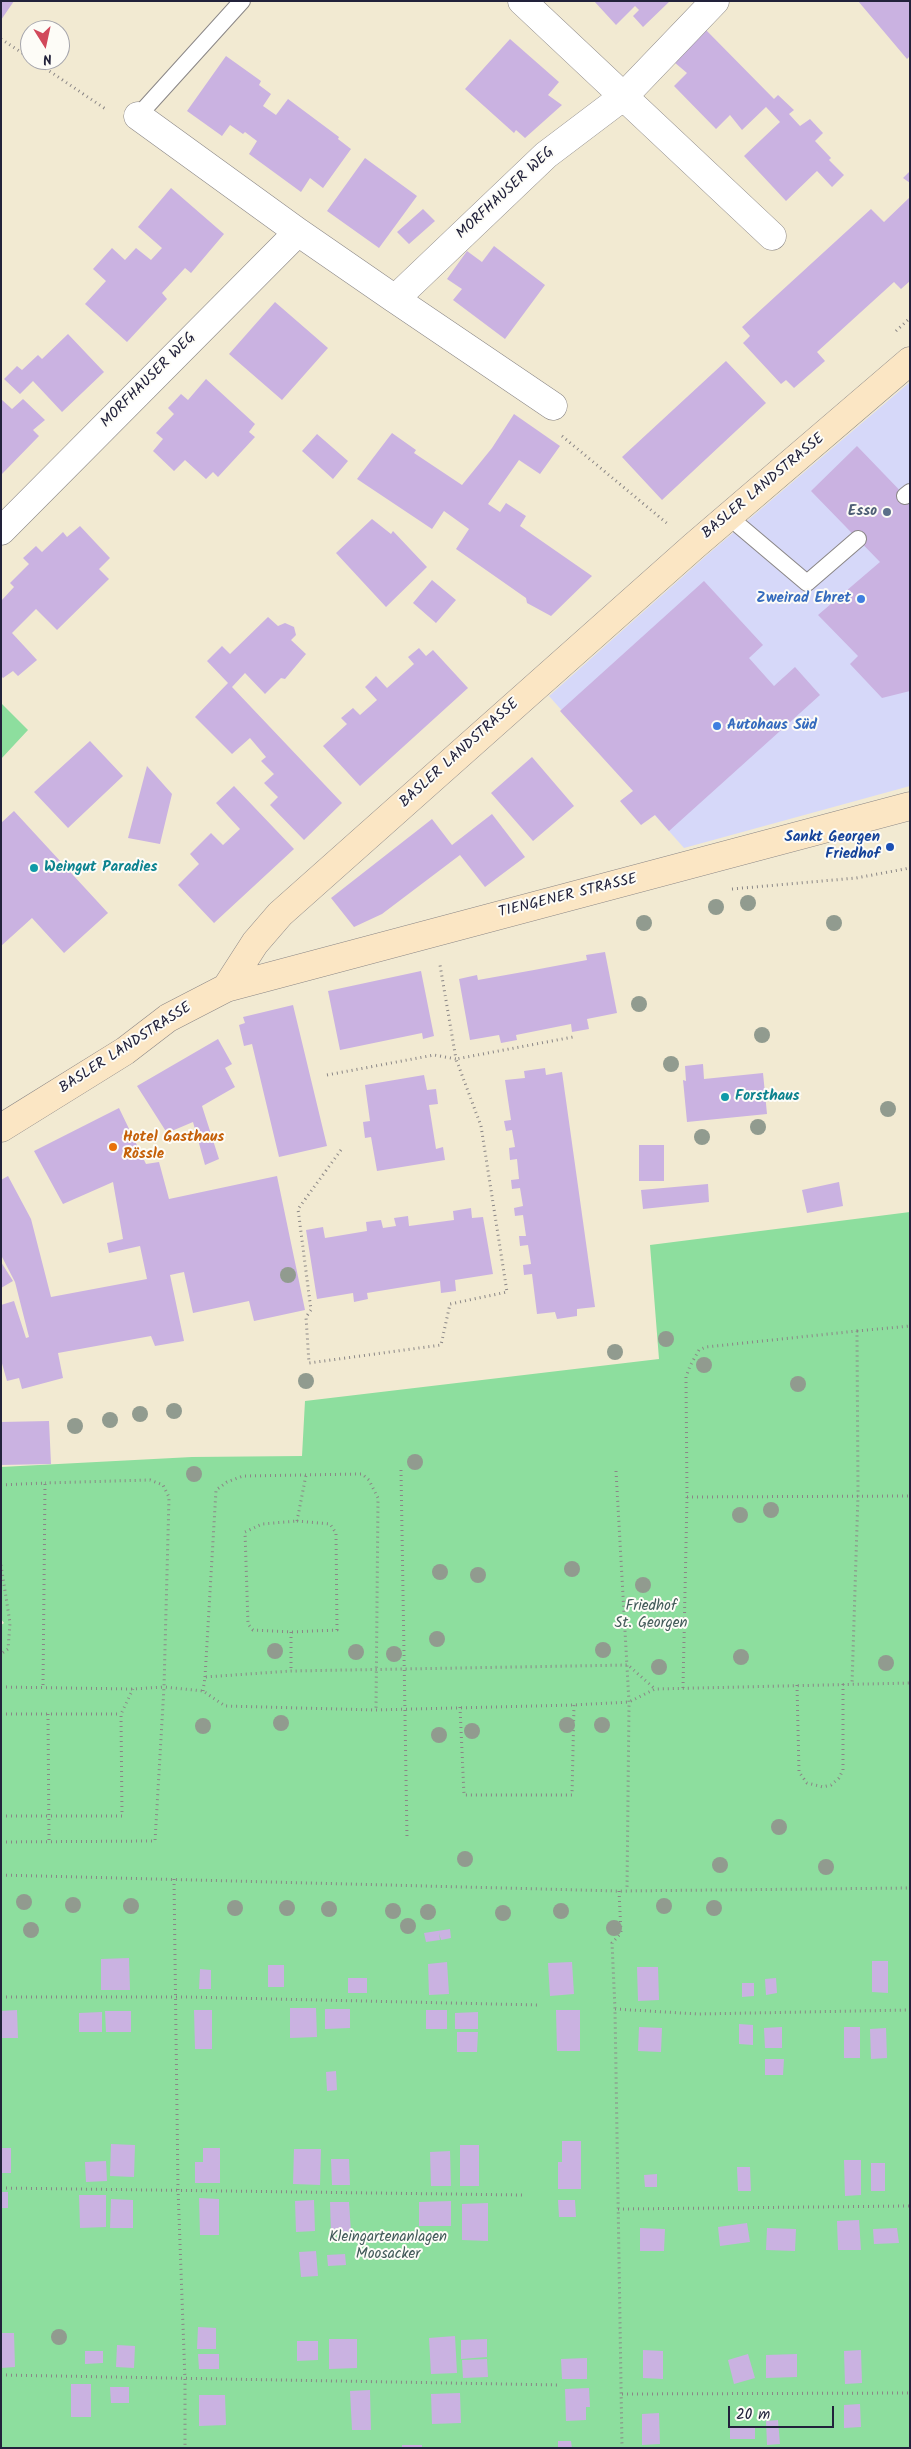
<!DOCTYPE html>
<html>
<head>
<meta charset="utf-8">
<style>
  body { margin:0 }
  #map { position:relative; width:911px; height:2449px; overflow:hidden; background:#f2ead2; font-family:Kalam,sans-serif }
  canvas { display:block }
  .frame { position:absolute; inset:0; border:2px solid #22223b; pointer-events:none }
  .north { position:absolute; left:20px; top:20px; width:50px; height:50px; box-sizing:border-box; background:#fdfcf7; border:1px solid #a5a5ac; border-radius:50%; rotate:170deg; font-size:14px; font-weight:700; line-height:20px; text-align:center; color:#22223b }
  .north::after { content:''; display:block; margin:auto; width:18px; height:22px; background:#d1495b; clip-path:polygon(50% 0,100% 100%,50% 72%,0 100%) }
  .scale { position:absolute; left:728px; top:2406px; width:106px; height:22px; box-sizing:border-box; border:2px solid #22223b; border-top:0; padding-left:6px; font-size:15px; line-height:18px; white-space:nowrap; color:#22223b; -webkit-text-stroke:4px #fdfcf7; paint-order:stroke }
</style>
</head>
<body>
<div id="map">
<canvas width="911" height="2449"></canvas>
<div class="frame"></div>
<div class="north">N</div>
<div class="scale">20 m</div>
</div>
<script>
const g = document.querySelector('canvas').getContext('2d');
g.lineJoin = 'round';
function paint(path, color) { g.fillStyle = color; g.fill(path, 'evenodd'); }
const poly = rows => new Path2D(rows.map(r => 'M' + r).join(''));
function strokePath(path, color, width, dash) { g.strokeStyle = color; g.lineWidth = width; g.lineCap = dash ? 'butt' : 'round'; g.setLineDash(dash || []); g.stroke(path); }
function write(font, color, halo, rows, align = 'center') {
  g.font = font + ' Kalam,sans-serif'; g.lineWidth = 4; g.setLineDash([]); g.textBaseline = 'middle'; g.strokeStyle = halo; g.fillStyle = color; for (const [text, x, y, turn = 0] of rows) {
    g.save(); g.translate(x, y); g.rotate((+turn || 0) * Math.PI / 180); g.textAlign = isNaN(turn) ? turn : align; if (halo) g.strokeText(text, 0, 0); g.fillText(text, 0, 0); g.restore();
  }
}
const built = poly([
  [910,382,910,786,684,848,549,696,707,555]
]);
const green = poly([
  [1,703,28,730,1,759],
  [910,1212,910,2448,1,2448,1,1625,4,1623,1,1619,1,1467,192,1457,302,1456,305,1401,659,1359,650,1245]
]);
const building = poly([
  [1,1,14,1,1,20],
  [594,1,670,1,643,27,633,16,639,10,635,6,616,25],
  [858,1,910,1,910,56,907,59],
  [706,30,774,99,778,95,794,110,789,114,800,126,810,119,823,133,815,141,831,158,829,160,844,175,832,187,817,171,786,201,744,156,780,122,766,107,742,130,730,115,716,129,674,86,687,73,674,62],
  [510,39,559,82,548,95,562,105,525,138,516,130,514,133,465,89],
  [226,56,261,81,259,85,271,94,263,106,276,115,288,99,339,137,338,139,351,149,323,188,310,178,301,192,249,154,257,141,245,132,243,134,230,125,222,136,187,111],
  [365,158,417,196,379,248,327,211],
  [910,171,910,183,903,178],
  [171,188,224,234,191,273,185,268,162,293,167,299,127,342,85,304,106,281,93,269,112,248,125,260,136,248,151,260,162,248,138,227],
  [910,197,910,281,901,289,894,282,817,352,825,361,794,388,786,380,781,384,743,343,750,336,742,327,871,209,884,222],
  [423,209,435,221,409,244,397,232],
  [494,246,545,285,505,339,453,300,462,289,447,279,467,251,482,262],
  [275,302,328,348,282,400,229,354],
  [68,334,104,372,62,412,33,381,20,394,4,379,17,366,22,370,38,355,42,359],
  [726,361,766,403,662,500,622,457],
  [206,379,255,424,249,432,255,437,218,477,213,472,206,479,185,460,174,471,153,451,163,439,156,433,174,414,168,408,181,394,188,400],
  [1,399,12,409,23,399,45,420,33,430,39,436,1,475],
  [514,414,560,446,540,474,519,460,488,504,500,512,506,503,526,516,520,526,592,576,551,616,527,603,526,598,456,549,469,529,444,511,432,529,357,479,392,433,416,450,414,453,462,485,492,448],
  [317,434,348,461,333,479,302,451],
  [857,446,910,501,910,691,882,698,850,664,858,656,818,615,880,562,811,491],
  [372,519,391,534,393,531,427,567,386,607,336,553],
  [80,526,110,558,99,569,109,579,57,630,36,609,12,633,37,660,18,676,13,671,3,678,1,676,1,601,14,587,10,583,29,564,23,558,36,546,42,552,63,532,67,537],
  [432,580,456,600,436,623,413,603],
  [704,581,763,645,749,658,774,686,795,667,820,695,669,831,655,815,641,825,620,801,633,791,560,711],
  [268,617,278,626,285,623,294,627,296,635,291,640,306,654,285,679,281,678,265,694,245,673,232,687,342,803,304,840,270,805,278,797,264,783,274,774,261,761,266,757,250,738,232,754,195,717,228,683,207,661,222,646,230,654],
  [419,648,426,656,433,650,468,688,360,786,323,746,347,724,341,718,353,708,360,715,377,700,365,687,376,676,387,688,414,664,408,657],
  [90,741,123,776,68,828,34,792],
  [532,757,574,806,533,841,491,793],
  [147,766,172,794,160,844,128,838],
  [234,786,294,849,214,923,178,885,199,864,190,854,211,833,223,845,240,829,216,803],
  [14,811,108,913,64,953,32,918,1,946,1,823],
  [492,814,525,857,485,887,460,855,382,914,354,927,331,898,432,819,452,845],
  [605,952,617,1013,587,1019,589,1029,572,1032,571,1024,516,1035,517,1040,501,1043,499,1035,470,1040,459,979,477,975,478,980,534,970,587,960,586,955],
  [421,971,434,1036,423,1039,422,1033,340,1050,328,991],
  [293,1005,327,1146,279,1157,252,1044,244,1046,239,1025,245,1023,243,1017],
  [218,1039,232,1064,225,1068,235,1087,202,1106,219,1159,205,1165,193,1122,167,1133,137,1086],
  [703,1064,704,1079,763,1073,767,1114,687,1122,683,1080,686,1081,685,1066],
  [545,1068,546,1075,562,1072,595,1307,577,1309,577,1316,557,1319,555,1312,537,1314,532,1274,524,1275,523,1265,531,1264,528,1245,520,1246,519,1236,526,1236,523,1215,515,1216,514,1208,523,1206,520,1188,512,1189,511,1180,519,1179,517,1159,510,1160,509,1148,515,1147,512,1130,506,1131,504,1121,511,1120,505,1080,525,1078,524,1071],
  [424,1075,427,1090,436,1089,438,1104,429,1105,436,1149,443,1147,445,1160,377,1171,371,1137,365,1138,363,1122,370,1121,365,1085],
  [119,1108,146,1164,159,1162,169,1199,277,1176,305,1310,254,1321,249,1301,193,1313,184,1272,170,1275,184,1341,155,1346,151,1336,58,1353,63,1378,22,1389,19,1378,7,1381,1,1360,1,1305,14,1301,26,1338,29,1337,15,1282,1,1255,1,1180,8,1176,31,1219,51,1297,147,1279,140,1246,109,1253,107,1243,123,1239,113,1182,63,1204,34,1151],
  [639,1145,664,1145,664,1181,639,1181],
  [839,1182,843,1206,807,1213,802,1190],
  [708,1184,709,1202,643,1209,641,1190],
  [471,1208,472,1218,483,1217,493,1274,455,1280,456,1291,441,1293,440,1281,367,1293,368,1299,354,1302,353,1293,317,1299,306,1230,323,1227,325,1238,367,1231,366,1222,381,1220,383,1228,396,1226,394,1218,408,1216,409,1226,454,1220,453,1211],
  [1,1262,13,1281,1,1288],
  [49,1421,51,1464,1,1465,1,1422],
  [450,1929,451,1938,441,1940,439,1933,440,1940,426,1942,424,1933],
  [129,1958,130,1990,101,1990,101,1959],
  [872,1961,888,1961,888,1993,872,1992],
  [447,1962,449,1994,429,1995,428,1964],
  [572,1962,574,1994,550,1996,548,1963],
  [268,1965,284,1965,284,1987,268,1987],
  [637,1967,658,1967,659,2000,638,2001],
  [200,1969,211,1970,211,1989,199,1989],
  [348,1978,367,1978,367,1993,348,1993],
  [776,1978,777,1993,766,1995,765,1979],
  [742,1983,754,1983,754,1996,742,1997],
  [290,2008,316,2008,317,2037,290,2038],
  [325,2009,350,2009,350,2028,325,2029],
  [17,2010,18,2038,1,2038,1,2011],
  [194,2010,212,2010,212,2049,195,2049],
  [426,2010,447,2010,447,2029,426,2029],
  [556,2010,580,2010,580,2051,557,2051],
  [105,2011,131,2011,131,2032,106,2032],
  [102,2012,102,2032,79,2032,79,2013],
  [478,2012,478,2029,455,2029,455,2013],
  [739,2024,753,2025,753,2045,739,2044],
  [639,2027,662,2028,661,2052,638,2051],
  [782,2027,782,2048,765,2048,764,2028],
  [844,2027,860,2027,860,2058,844,2058],
  [886,2028,887,2058,871,2059,870,2029],
  [457,2032,478,2032,477,2052,457,2052],
  [765,2059,784,2059,783,2075,765,2075],
  [336,2071,337,2090,327,2091,326,2072],
  [562,2141,581,2141,581,2189,558,2189,558,2162,562,2162],
  [111,2144,135,2145,134,2177,110,2176],
  [460,2145,479,2145,479,2186,460,2186],
  [1,2148,11,2148,11,2173,1,2173],
  [203,2148,220,2148,220,2183,195,2183,195,2162,203,2162],
  [294,2149,321,2149,320,2185,293,2184],
  [450,2151,451,2186,431,2186,430,2152],
  [331,2159,349,2159,350,2185,332,2185],
  [844,2160,861,2160,861,2195,845,2196],
  [106,2161,107,2181,86,2182,85,2162],
  [871,2163,885,2163,885,2191,871,2191],
  [737,2167,750,2167,751,2191,738,2191],
  [657,2174,657,2187,645,2187,644,2175],
  [1,2192,8,2192,8,2208,1,2208],
  [79,2195,106,2195,106,2227,80,2228],
  [199,2198,219,2199,219,2235,200,2235],
  [111,2199,133,2200,133,2228,110,2228],
  [314,2200,315,2231,296,2232,295,2201],
  [558,2200,575,2200,576,2217,559,2217],
  [451,2201,451,2226,419,2226,419,2202],
  [330,2202,349,2202,351,2232,331,2233],
  [488,2203,488,2241,462,2240,462,2204],
  [859,2220,861,2250,838,2250,837,2221],
  [747,2223,750,2242,720,2246,718,2227],
  [640,2228,665,2229,664,2251,640,2251],
  [767,2228,796,2229,795,2251,766,2250],
  [897,2228,899,2243,874,2244,873,2229],
  [316,2251,318,2276,301,2277,299,2252],
  [345,2254,346,2265,328,2266,327,2255],
  [198,2327,216,2328,216,2349,197,2349],
  [1,2333,14,2333,15,2367,1,2368],
  [455,2336,457,2373,431,2374,429,2338],
  [329,2339,357,2339,357,2368,329,2369],
  [487,2339,487,2357,461,2359,461,2340],
  [297,2341,318,2341,318,2360,297,2361],
  [117,2345,135,2346,134,2368,116,2367],
  [643,2350,663,2351,663,2379,643,2378],
  [861,2350,862,2383,845,2384,844,2351],
  [85,2351,103,2351,103,2363,85,2364],
  [198,2354,219,2354,219,2369,199,2369],
  [748,2354,755,2378,734,2384,728,2360],
  [797,2354,797,2377,766,2378,766,2355],
  [587,2358,587,2379,562,2379,561,2359],
  [487,2359,488,2377,463,2378,462,2360],
  [71,2384,91,2384,91,2417,71,2417],
  [110,2387,129,2387,129,2403,111,2403],
  [589,2388,590,2407,586,2407,586,2420,566,2421,565,2389],
  [370,2390,371,2430,352,2430,350,2391],
  [460,2393,461,2423,432,2424,431,2394],
  [199,2395,225,2395,226,2425,199,2426],
  [860,2404,861,2427,844,2428,844,2405],
  [659,2413,660,2444,642,2445,642,2414],
  [778,2420,780,2444,767,2445,766,2421],
  [730,2426,755,2426,755,2439,730,2439],
  [558,2441,571,2441,572,2448,558,2448],
  [402,2445,422,2445,422,2448,402,2448]
]);
const path = poly([
  [1,39,30,58],
  [33,60,107,110],
  [896,331,910,318],
  [562,436,669,525],
  [732,889,856,878,910,868],
  [327,1075,434,1055,456,1059,440,965],
  [341,1150,298,1209,311,1310,306,1317,309,1363,441,1345,450,1304,507,1292,481,1126,456,1059,573,1037],
  [857,1331,910,1326],
  [401,1470,407,1838],
  [616,1471,629,1702,627,1890],
  [1,1485,45,1483,43,1687],
  [687,1497,910,1496],
  [297,1521,330,1524,336,1533,337,1630,291,1632,253,1630,248,1624,245,1532,262,1524,297,1521],
  [297,1521,306,1475],
  [1,1565,10,1623,8,1649,1,1654],
  [291,1632,291,1671],
  [205,1677,216,1490,227,1482,243,1476,362,1474,369,1480,378,1498,376,1710],
  [797,1685,799,1772,807,1783,823,1787,831,1785,839,1778,843,1770,843,1684],
  [1,1687,133,1689,164,1687,203,1691,225,1706,376,1710,574,1705,629,1702,655,1689,910,1683],
  [683,1688,687,1497,686,1377,690,1366,699,1350,706,1347,857,1331,858,1495,852,1684],
  [203,1691,205,1677,291,1671,628,1665,655,1689],
  [460,1707,464,1795,572,1795,574,1705],
  [1,1714,121,1714],
  [48,1714,49,1841],
  [1,1816,122,1816,121,1714,133,1689],
  [1,1842,155,1841,164,1687,169,1497,163,1485,150,1480,45,1483],
  [1,1875,619,1891,910,1888],
  [174,1879,178,2189,185,2380,185,2448],
  [619,1891,621,1933,612,1943,615,2009,622,2448],
  [1,1997,186,1997,539,2005],
  [615,2009,698,2014,910,2010],
  [1,2188,523,2195],
  [618,2209,910,2206],
  [1,2375,560,2385],
  [622,2394,910,2393]
]);
const lane = poly([
  [138,116,242,1],
  [905,496,910,492],
  [729,517,807,583,858,539]
]);
const street = poly([
  [522,1,772,236],
  [298,232,395,299,546,155,624,96,715,1],
  [395,299,553,406],
  [1,531,298,232,138,116]
]);
const secondary = poly([
  [226,988,910,806],
  [1,1128,125,1051,168,1018,226,988,255,943,280,914,694,546,910,361]
]);
const trees = [
  [748,903],
  [716,907],
  [644,923],
  [834,923],
  [639,1004],
  [762,1035],
  [671,1064],
  [888,1109],
  [758,1127],
  [702,1137],
  [288,1275],
  [666,1339],
  [615,1352],
  [704,1365],
  [306,1381],
  [798,1384],
  [174,1411],
  [140,1414],
  [110,1420],
  [75,1426],
  [415,1462],
  [194,1474],
  [771,1510],
  [740,1515],
  [572,1569],
  [440,1572],
  [478,1575],
  [643,1585],
  [437,1639],
  [603,1650],
  [275,1651],
  [356,1652],
  [394,1654],
  [741,1657],
  [886,1663],
  [659,1667],
  [281,1723],
  [567,1725],
  [602,1725],
  [203,1726],
  [472,1731],
  [439,1735],
  [779,1827],
  [465,1859],
  [720,1865],
  [826,1867],
  [24,1902],
  [73,1905],
  [131,1906],
  [664,1906],
  [235,1908],
  [287,1908],
  [714,1908],
  [329,1909],
  [393,1911],
  [561,1911],
  [428,1912],
  [503,1913],
  [408,1926],
  [614,1928],
  [31,1930],
  [59,2337]
];
const markers = [
  [887,512,5,"#5c6f8a"],
  [861,599,5,"#3f7fe0"],
  [717,726,5,"#3f7fe0"],
  [890,847,5,"#1a4fb4"],
  [34,868,5,"#0f9aa8"],
  [725,1097,5,"#0f9aa8"],
  [113,1147,5,"#e8710a"]
];
const streetNames = [
  ["MORFHAUSER WEG",506,194,-43],
  ["MORFHAUSER WEG",149,381,-45],
  ["BASLER LANDSTRASSE",764,487,-40],
  ["BASLER LANDSTRASSE",460,754,-42],
  ["TIENGENER STRASSE",568,897,-14],
  ["BASLER LANDSTRASSE",126,1049,-33]
];
const serviceNames = [
  ["Esso",877,512]
];
const shopNames = [
  ["Zweirad Ehret",851,599],
  ["Autohaus Süd",727,726,"left"]
];
const transitNames = [
  ["Sankt Georgen",880,838],
  ["Friedhof",880,855]
];
const cultureNames = [
  ["Weingut Paradies",44,868],
  ["Forsthaus",735,1097]
];
const foodNames = [
  ["Hotel Gasthaus",123,1138],
  ["Rössle",123,1155]
];
const parkNames = [
  ["Friedhof",651,1607],
  ["St. Georgen",651,1624],
  ["Kleingartenanlagen",388,2238],
  ["Moosacker",388,2255]
];
paint(built, '#d6d8f9');
paint(green, '#8dde9e');
paint(building, '#cab2e1');
strokePath(lane, '#8a8686', 18);
strokePath(street, '#8a8686', 29);
strokePath(secondary, '#8a8686', 29);
strokePath(path, '#8a8686', 3, [1, 4]);
strokePath(lane, '#fff', 16);
strokePath(street, '#fff', 28);
strokePath(secondary, '#fbe6c4', 28);
g.fillStyle = '#919b8f';
for (const [x, y] of trees) { g.beginPath(); g.arc(x, y, 8, 0, 2 * Math.PI); g.fill(); }
for (const [x, y, r, color] of markers) { const dot = new Path2D(); dot.arc(x, y, r, 0, 2 * Math.PI); g.fillStyle = color; g.fill(dot); strokePath(dot, '#fdfcf7', 2); }
write('15px', '#22223b', '#fdfcf7', streetNames);
write('bold 15px', '#4e5e75', '#fdfcf7', serviceNames, 'right');
write('bold 15px', '#366cbe', '#fdfcf7', shopNames, 'right');
write('bold 15px', '#164399', '#fdfcf7', transitNames, 'right');
write('bold 15px', '#0d838f', '#fdfcf7', cultureNames, 'left');
write('bold 15px', '#c56008', '#fdfcf7', foodNames, 'left');
write('15px', '#425a59', '#fdfcf7', parkNames);
</script>
</body>
</html>
